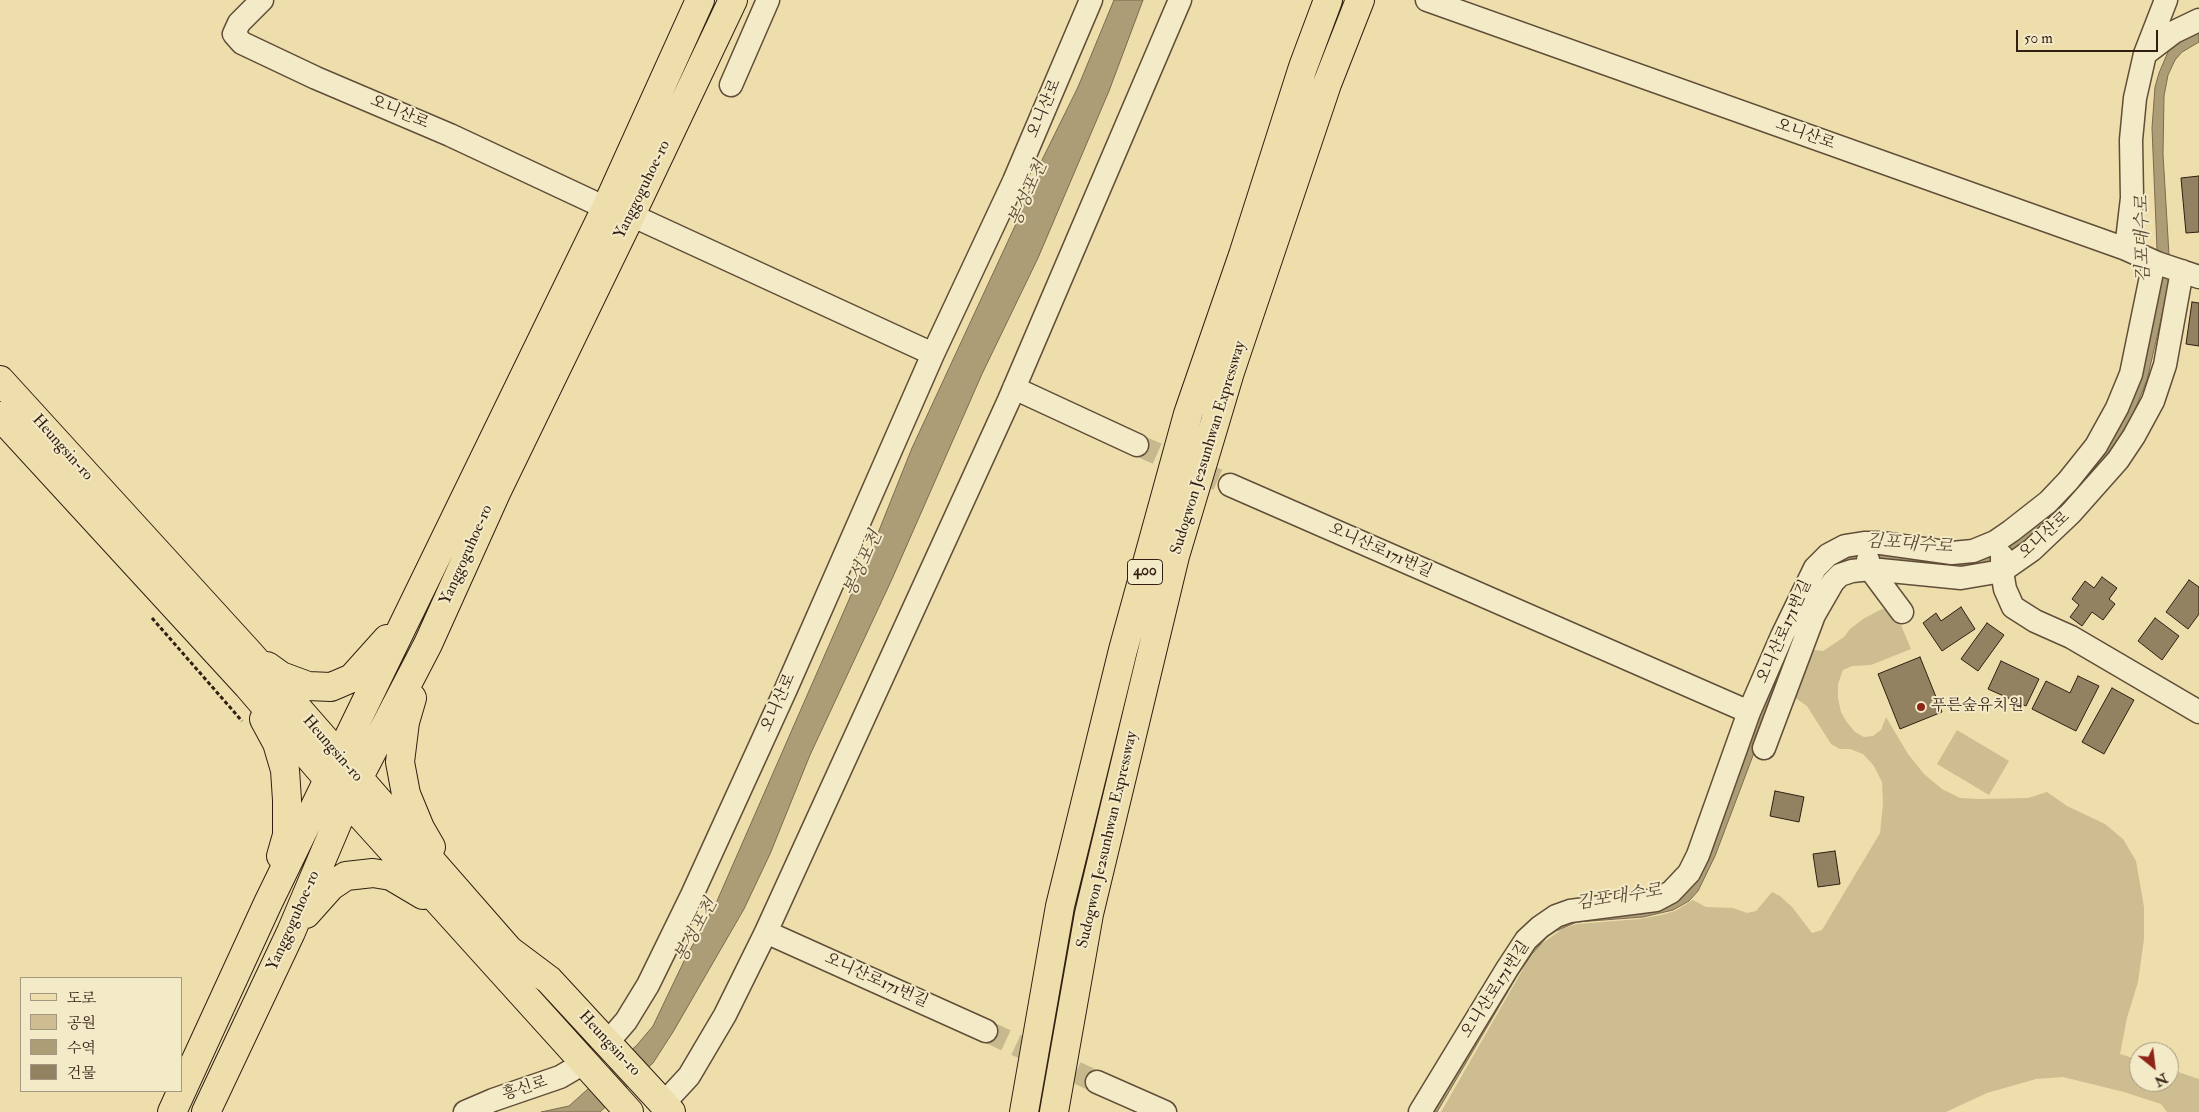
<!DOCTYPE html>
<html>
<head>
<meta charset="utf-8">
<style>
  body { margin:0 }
  #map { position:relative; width:2199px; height:1112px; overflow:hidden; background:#eddeab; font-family:"IM FELL Double Pica","Noto Serif KR",serif }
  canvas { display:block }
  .legend { position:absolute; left:20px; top:977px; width:162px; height:115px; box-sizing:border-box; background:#f3eac8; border:1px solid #a69880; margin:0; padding:6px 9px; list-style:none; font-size:15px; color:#321e13 }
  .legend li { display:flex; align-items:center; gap:10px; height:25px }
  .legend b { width:25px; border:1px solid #a69880 }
  .north { position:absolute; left:2129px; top:1042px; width:50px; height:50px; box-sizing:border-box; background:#f3eac8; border:1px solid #a69880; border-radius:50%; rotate:151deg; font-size:14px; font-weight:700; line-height:20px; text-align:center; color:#321e13 }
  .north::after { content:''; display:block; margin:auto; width:18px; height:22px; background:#8f2418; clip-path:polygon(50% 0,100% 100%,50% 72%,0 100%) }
  .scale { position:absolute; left:2016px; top:30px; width:142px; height:22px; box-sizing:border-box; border:2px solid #321e13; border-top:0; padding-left:6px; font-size:15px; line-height:18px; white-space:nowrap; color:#321e13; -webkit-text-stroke:4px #f3eac8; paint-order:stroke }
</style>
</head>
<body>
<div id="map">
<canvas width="2199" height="1112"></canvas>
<ul class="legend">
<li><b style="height:6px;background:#eddeab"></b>도로</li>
<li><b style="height:14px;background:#cdbd91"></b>공원</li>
<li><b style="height:14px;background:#ad9d77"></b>수역</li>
<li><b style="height:14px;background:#938262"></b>건물</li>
</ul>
<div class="north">N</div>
<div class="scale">50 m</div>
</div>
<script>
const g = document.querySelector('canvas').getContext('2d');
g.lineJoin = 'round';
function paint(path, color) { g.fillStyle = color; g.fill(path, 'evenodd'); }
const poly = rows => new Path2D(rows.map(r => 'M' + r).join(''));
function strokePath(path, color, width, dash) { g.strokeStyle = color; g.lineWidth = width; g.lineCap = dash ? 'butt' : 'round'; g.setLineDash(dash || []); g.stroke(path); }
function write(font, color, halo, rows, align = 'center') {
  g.font = font + ' "IM FELL Double Pica","Noto Serif KR",serif'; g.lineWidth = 4; g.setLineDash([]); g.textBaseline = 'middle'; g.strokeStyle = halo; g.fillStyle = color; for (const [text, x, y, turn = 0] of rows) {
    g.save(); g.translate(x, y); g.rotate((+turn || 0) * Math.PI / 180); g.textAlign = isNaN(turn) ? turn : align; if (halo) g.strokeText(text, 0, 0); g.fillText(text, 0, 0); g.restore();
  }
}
const green = poly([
  [1882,609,1890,610,1898,618,1911,649,1871,665,1852,666,1843,670,1838,684,1838,698,1841,712,1846,721,1855,732,1864,737,1873,736,1881,730,1886,717,1908,754,1924,774,1942,789,1960,798,1980,799,2028,798,2047,792,2067,806,2105,824,2123,839,2136,861,2144,907,2144,939,2138,982,2127,1018,2120,1054,2139,1060,2139,1082,2169,1082,2169,1069,2199,1079,2199,1112,2167,1112,2161,1104,2124,1092,2063,1077,2036,1079,1987,1093,1946,1112,1441,1112,1527,962,1540,945,1562,929,1577,924,1640,919,1661,915,1675,911,1693,900,1706,907,1733,908,1747,913,1756,911,1772,892,1780,896,1792,907,1812,933,1822,930,1880,833,1883,804,1882,782,1874,766,1863,754,1850,749,1840,749,1831,744,1807,706,1791,695,1807,649,1823,651,1844,637,1850,629,1863,619],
  [1957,730,2009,761,1989,795,1937,764]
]);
const water = poly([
  [1114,0,1143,0,1109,91,1038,258,982,374,892,579,810,755,770,854,744,909,673,1032,653,1063,600,1112,541,1112,569,1106,637,1045,653,1026,685,959,717,901,876,538,912,448,1015,226,1041,162,1078,87,1114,0],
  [2199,30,2199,42,2182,52,2175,60,2168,75,2164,96,2163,154,2169,255,2168,289,2147,380,2129,424,2117,443,2088,479,2059,510,2016,549,1996,562,1967,568,1860,559,1850,560,1777,692,1715,856,1698,891,1689,901,1673,910,1643,917,1577,922,1556,931,1547,937,1532,954,1517,976,1437,1112,1425,1112,1548,927,1659,905,1727,798,1812,583,1847,551,1966,557,2089,465,2158,273,2152,128,2155,87,2159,73,2168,52,2177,43,2199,30]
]);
const building = poly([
  [2199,176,2199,232,2186,233,2181,178,2199,176],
  [2192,302,2199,303,2199,346,2186,344,2192,302],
  [2102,577,2117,588,2109,599,2115,604,2103,620,2092,612,2082,626,2070,617,2079,605,2072,599,2085,581,2094,588,2102,577],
  [2189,580,2199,587,2199,614,2188,629,2166,612,2189,580],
  [1961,607,1975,629,1942,651,1923,623,1936,613,1941,621,1961,607],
  [2155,618,2179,636,2162,660,2138,641,2155,618],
  [1987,623,2004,635,1978,671,1961,659,1987,623],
  [1920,657,1942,712,1900,729,1878,674,1920,657],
  [2001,661,2039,679,2026,706,1988,689,2001,661],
  [2078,676,2099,686,2076,731,2032,709,2046,681,2070,693,2078,676],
  [2112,688,2134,700,2104,754,2082,742,2112,688],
  [1775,791,1804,797,1799,822,1770,816,1775,791],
  [1835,851,1840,884,1818,887,1813,854,1835,851]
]);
const minorTunnel = poly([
  [1137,445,1230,485],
  [986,1031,1097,1082]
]);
const path = poly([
  [152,618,242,721]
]);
const minor = poly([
  [262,0,239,23,234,34,242,43,316,78,450,135,606,208],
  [1427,0,2126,249,2157,263,2199,277],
  [2145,54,2174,32,2199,20],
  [731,85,768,0],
  [631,215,933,354],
  [2126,249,2132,198,2131,140,2135,98,2145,54,2166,0],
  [2182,271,2165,365,2153,401,2134,436,2118,460,2071,513,2032,550,2002,571,2005,589,2013,607,2035,621,2071,637,2112,661,2199,712],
  [1014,388,1137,445],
  [1230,485,1749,712],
  [1868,560,1870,569,1902,612],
  [1764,748,1814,615,1833,582,1840,575,1852,571,1870,569,1961,578,2002,571,2002,556],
  [766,932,986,1031],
  [607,1043,626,1021,648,985,692,895,786,689,933,354,1014,181,1091,0],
  [1097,1082,1165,1112],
  [664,1103,689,1076,725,1015,766,932,1009,400,1180,0],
  [465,1112,493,1100,560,1077,584,1063],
  [1420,1112,1507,969,1526,940,1540,927,1556,916,1570,911,1656,900,1671,892,1689,873,1698,855,1749,712,1782,636,1815,568,1828,555,1845,546,1864,543,1881,543,1952,553,1973,551,1995,542,2011,531,2048,502,2068,481,2096,446,2117,408,2131,374,2154,262]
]);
const major = poly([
  [0,380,250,654,509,950,549,980,671,1112],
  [0,416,248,686,328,779,629,1112],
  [267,666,281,676,308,686,331,687,352,678,387,639],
  [412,698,405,722,400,762,406,794,420,828,431,847],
  [264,719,277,743,285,770,287,800,287,835,281,856],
  [306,914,331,886,346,876,373,873,391,876,423,895],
  [172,1112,268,903,606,208,700,0],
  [206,1112,291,932,347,800,428,644,496,493,631,215,733,0]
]);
const highway = poly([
  [1024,1112,1060,906,1123,650,1188,414,1243,255,1303,67,1328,0],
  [1054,1112,1089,914,1175,556,1230,372,1327,84,1360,0]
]);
const markers = [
  [1921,707,5,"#8f2418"]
];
const shields = [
  [1145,572,35]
];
const shieldNames = [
  ["400",1145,572]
];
const streetNames = [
  ["오니산로",1045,109,-67],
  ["오니산로",399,113,23],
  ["오니산로",1805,135,20],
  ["Yanggoguhoe-ro",643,190,-64],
  ["Heungsin-ro",62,448,48],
  ["Sudogwon Je2sunhwan Expressway",1209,448,-73],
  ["오니산로",2045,536,-42],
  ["오니산로171번길",1380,551,24],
  ["Yanggoguhoe-ro",467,555,-66],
  ["오니산로171번길",1785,632,-66],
  ["오니산로",779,703,-66],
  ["Heungsin-ro",332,749,49],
  ["Sudogwon Je2sunhwan Expressway",1108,840,-77],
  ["Yanggoguhoe-ro",294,921,-66],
  ["오니산로171번길",876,981,24],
  ["오니산로171번길",1496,990,-57],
  ["Heungsin-ro",609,1044,47],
  ["흥신로",525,1089,-18]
];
const poiNames = [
  ["푸른숲유치원",1931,707]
];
const waterNames = [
  ["봉성포천",1029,194,-66],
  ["김포대수로",2144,239,-91],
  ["김포대수로",1909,545,4],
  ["봉성포천",864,564,-66],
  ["김포대수로",1619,898,-9],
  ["봉성포천",697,931,-62]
];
paint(green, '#cdbd91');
paint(water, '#ad9d77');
strokePath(water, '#7c6a4f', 1);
paint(building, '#938262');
strokePath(building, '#321e13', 1);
strokePath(minorTunnel, '#c8b88d', 22, [22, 11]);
strokePath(minor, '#614e39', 25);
strokePath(major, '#321e13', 30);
strokePath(highway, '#321e13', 30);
strokePath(path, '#321e13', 3, [4, 2.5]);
strokePath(minor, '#f3eac8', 22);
strokePath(major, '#eddeab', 28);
strokePath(highway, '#eddeab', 28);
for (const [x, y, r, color] of markers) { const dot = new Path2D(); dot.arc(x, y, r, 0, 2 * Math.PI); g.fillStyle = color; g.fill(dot); strokePath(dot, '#f3eac8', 2); }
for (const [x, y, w] of shields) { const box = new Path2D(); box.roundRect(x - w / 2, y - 12.5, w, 25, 4); g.fillStyle = '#f3eac8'; g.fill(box); strokePath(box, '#321e13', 1); }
write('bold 15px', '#321e13', null, shieldNames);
write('16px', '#321e13', '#f3eac8', streetNames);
write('16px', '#321e13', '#f3eac8', poiNames, 'left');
write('italic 18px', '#5d4a36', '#f3eac8', waterNames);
</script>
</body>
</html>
